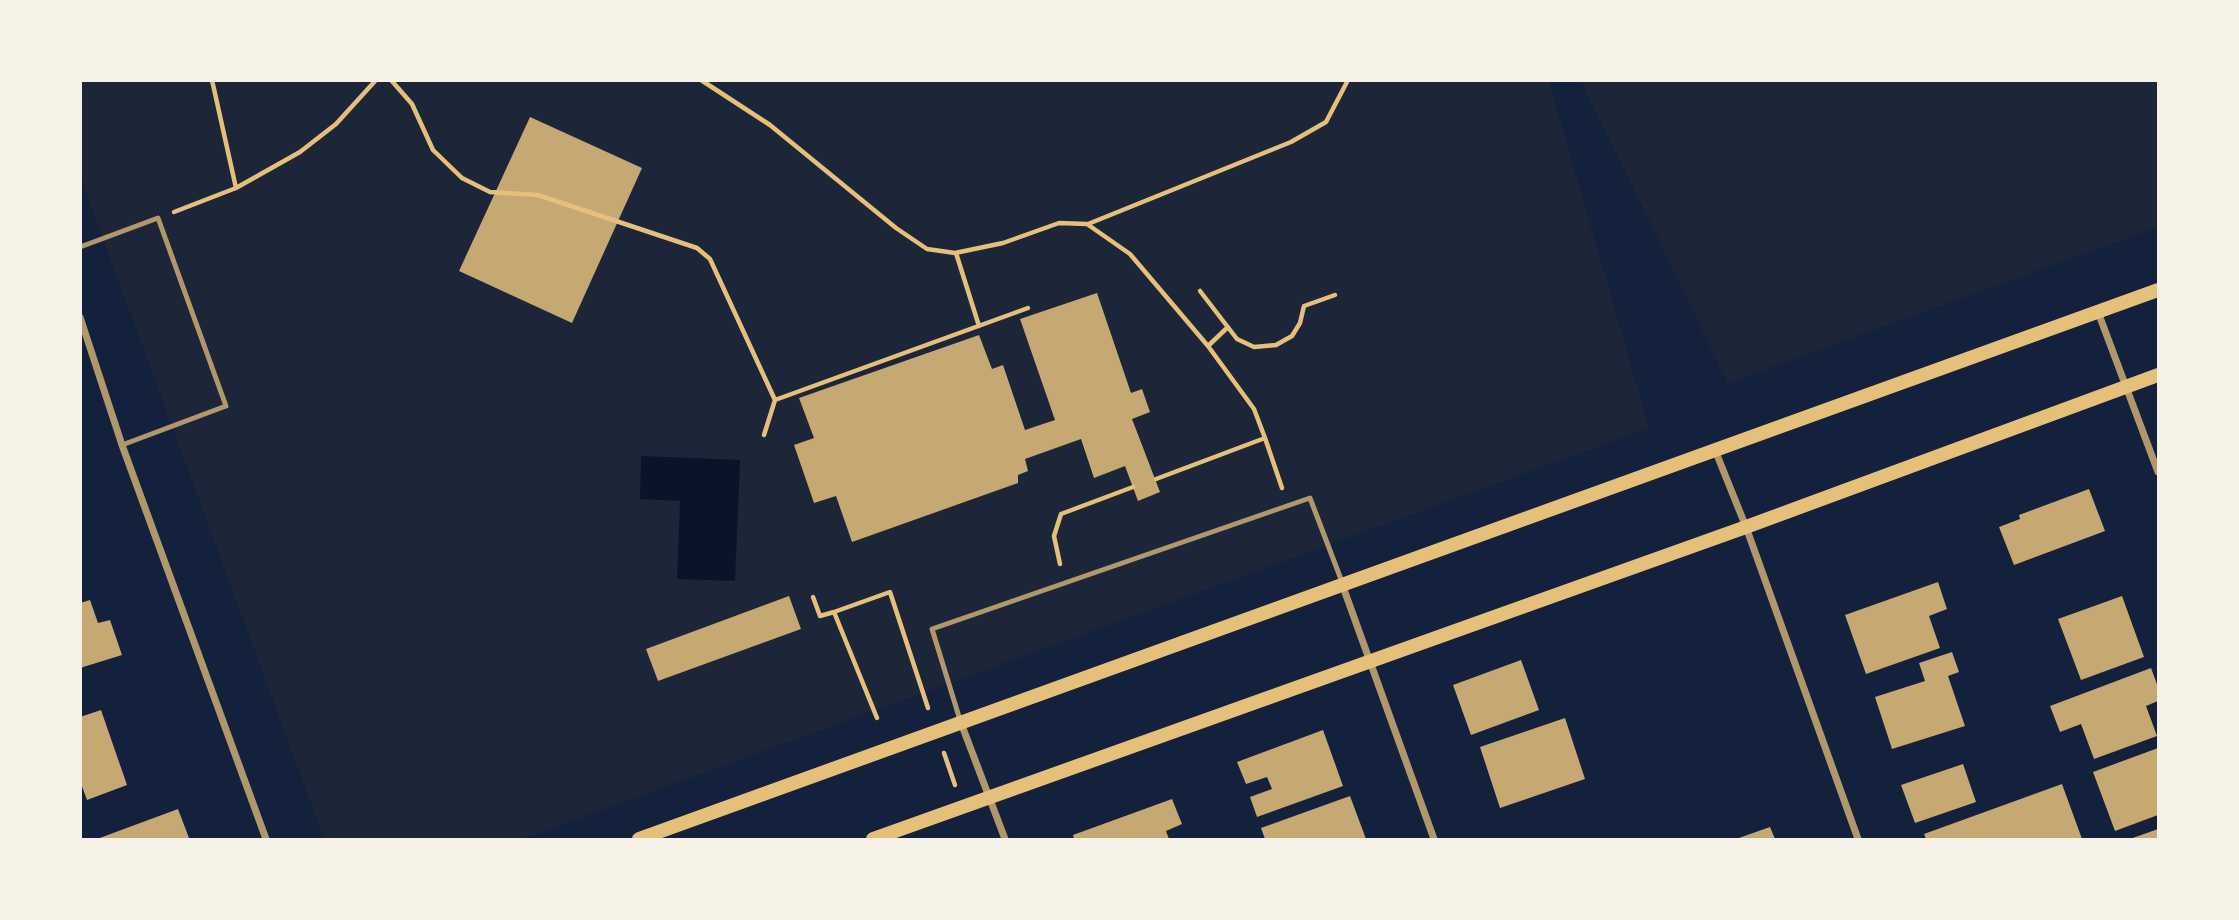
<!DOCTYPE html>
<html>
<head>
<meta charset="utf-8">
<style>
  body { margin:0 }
  #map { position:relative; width:2239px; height:920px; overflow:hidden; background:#14213d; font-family:Raleway,sans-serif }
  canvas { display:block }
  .frame { position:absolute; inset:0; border:82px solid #f6f1e7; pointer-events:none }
</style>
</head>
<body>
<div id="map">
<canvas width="2239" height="920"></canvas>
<div class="frame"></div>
</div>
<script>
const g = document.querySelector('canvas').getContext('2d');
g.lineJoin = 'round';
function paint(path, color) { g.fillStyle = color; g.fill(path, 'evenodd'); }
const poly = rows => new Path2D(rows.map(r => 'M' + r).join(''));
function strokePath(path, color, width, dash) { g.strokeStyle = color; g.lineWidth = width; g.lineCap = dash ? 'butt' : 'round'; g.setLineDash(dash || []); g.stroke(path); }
const green = poly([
  [81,81,1549,81,1649,428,522,839,324,839,81,179],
  [1581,81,2158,81,2158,227,1728,383]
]);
const water = poly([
  [641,456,740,460,735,581,677,579,680,501,640,499]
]);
const building = poly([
  [530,117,642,168,572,323,459,271],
  [1097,293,1131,393,1142,389,1150,412,1132,419,1160,492,1138,501,1125,466,1094,478,1081,439,1025,459,1028,471,1018,475,1018,483,852,542,836,496,814,503,794,445,814,438,799,398,979,335,992,369,1003,365,1025,430,1055,420,1020,319],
  [2089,489,2105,531,2014,565,1999,527,2020,519,2019,515],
  [1938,582,1947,609,1929,616,1940,648,1866,674,1845,615],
  [789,596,801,629,658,681,646,649],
  [2122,596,2144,657,2081,680,2058,619],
  [90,600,98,623,110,620,122,655,80,668,80,603],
  [1952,652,1959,672,1948,676,1965,726,1892,749,1875,697,1925,681,1919,663],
  [1521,660,1539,710,1471,735,1453,685],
  [2151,668,2158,687,2158,701,2146,706,2157,736,2094,759,2081,724,2060,732,2050,706],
  [101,710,127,785,87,800,80,781,80,717],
  [1565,718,1585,779,1500,808,1480,747],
  [1323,730,1343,786,1257,817,1250,797,1272,789,1267,777,1246,784,1237,762],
  [2158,748,2158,815,2115,831,2093,772],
  [1963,764,1976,802,1915,823,1901,785],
  [2062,784,2082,839,1926,839,1924,834],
  [1350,796,1366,839,1265,839,1261,828],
  [1172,799,1182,824,1166,831,1169,839,1074,839,1073,835],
  [178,809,189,838,97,839],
  [1770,827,1775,839,1736,839],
  [2158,829,2158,839,2130,839]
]);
const path = poly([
  [212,80,236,188],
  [391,80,412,104,433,150,462,178,490,192,538,195,697,248,710,259,775,400,764,435],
  [701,80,770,125,896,228,927,249,955,253,1003,243,1059,223,1087,224,1130,254,1208,346,1254,409,1265,438],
  [174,212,236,188,300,152,336,124,376,80],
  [1088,224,1291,142,1326,122,1348,80],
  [956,253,979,326],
  [1200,291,1237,339,1254,347,1276,345,1292,336,1300,323,1304,306,1335,295],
  [1208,346,1228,327],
  [775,400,1028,308],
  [1156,479,1265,438,1282,488],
  [1060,564,1054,536,1061,514,1133,487],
  [813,597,820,616,834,612],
  [877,718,834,612,890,592,928,708],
  [944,753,955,785]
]);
const service = poly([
  [80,247,158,218,226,406,122,445],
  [960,720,932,629,1310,498,1342,582]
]);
const minor = poly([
  [2098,312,2158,472],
  [80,317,122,445,266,839],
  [1715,450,1746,527,1858,839],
  [1342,584,1434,839],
  [961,723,1005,839]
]);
const secondary = poly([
  [639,839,2158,290],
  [873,839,1746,527,2158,375]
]);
paint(green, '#1d2539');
paint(water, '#0b132b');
paint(building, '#c6a872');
strokePath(path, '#e5c07b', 4.5);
strokePath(service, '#b1986c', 5);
strokePath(minor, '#b1986c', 7);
strokePath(secondary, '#e5c07b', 14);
</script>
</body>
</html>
